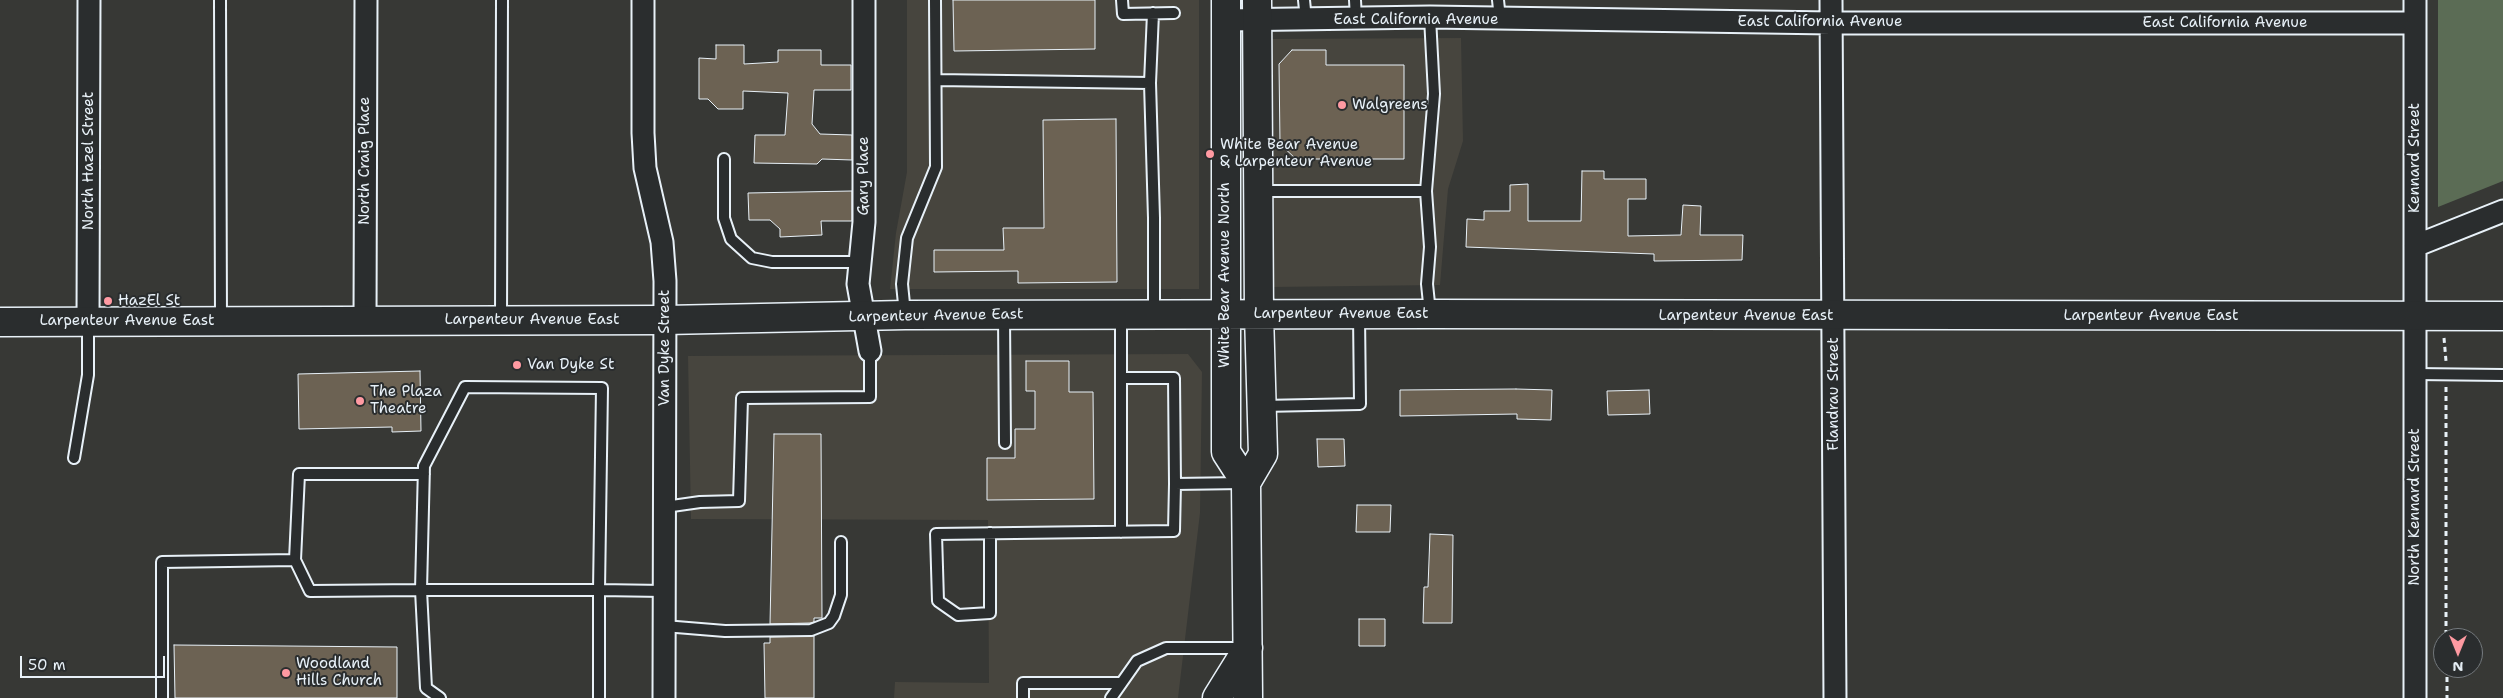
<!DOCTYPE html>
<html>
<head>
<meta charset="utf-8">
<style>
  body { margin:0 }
  #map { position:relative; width:2503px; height:698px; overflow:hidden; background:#373835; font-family:"Shantell Sans",sans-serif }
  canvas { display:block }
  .north { position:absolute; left:2433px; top:628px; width:50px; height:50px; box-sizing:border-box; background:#2a2d2e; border:1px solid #767b7f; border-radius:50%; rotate:180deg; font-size:14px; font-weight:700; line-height:20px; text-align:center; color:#e8f1f8 }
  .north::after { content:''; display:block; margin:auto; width:18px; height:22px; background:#ff9aa2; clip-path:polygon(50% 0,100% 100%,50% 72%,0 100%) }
  .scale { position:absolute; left:20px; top:656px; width:145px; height:22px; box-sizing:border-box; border:2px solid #e8f1f8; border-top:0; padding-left:6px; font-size:15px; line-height:18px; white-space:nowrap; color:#e8f1f8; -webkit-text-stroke:4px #2a2d2e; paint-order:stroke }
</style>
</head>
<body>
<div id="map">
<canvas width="2503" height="698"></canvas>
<div class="north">N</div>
<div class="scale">50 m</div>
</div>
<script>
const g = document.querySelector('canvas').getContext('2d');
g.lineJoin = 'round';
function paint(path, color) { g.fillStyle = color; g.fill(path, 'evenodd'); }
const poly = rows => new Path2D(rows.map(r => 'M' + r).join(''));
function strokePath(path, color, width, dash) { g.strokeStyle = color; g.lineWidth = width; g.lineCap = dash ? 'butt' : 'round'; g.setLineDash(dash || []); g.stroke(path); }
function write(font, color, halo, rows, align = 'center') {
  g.font = font + ' "Shantell Sans",sans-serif'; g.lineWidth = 4; g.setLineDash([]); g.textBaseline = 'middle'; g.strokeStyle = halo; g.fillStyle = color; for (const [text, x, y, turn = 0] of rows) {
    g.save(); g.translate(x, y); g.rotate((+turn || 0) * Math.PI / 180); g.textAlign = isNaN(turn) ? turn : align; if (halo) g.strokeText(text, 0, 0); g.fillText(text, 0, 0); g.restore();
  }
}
const built = poly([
  [907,0,1199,0,1199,289,890,289,896,233,907,172],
  [1461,38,1463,141,1448,189,1440,285,1272,287,1271,39],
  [1188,354,1202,372,1200,513,1178,698,894,698,895,682,989,683,988,520,691,519,688,356]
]);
const green = poly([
  [2438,0,2503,0,2503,181,2438,207]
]);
const building = poly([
  [953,0,1095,0,1095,49,954,51,953,0],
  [716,45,744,45,744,64,778,62,778,50,821,50,821,65,851,65,851,90,814,90,812,124,820,134,852,135,852,160,822,159,817,164,754,163,755,135,785,135,788,93,743,91,743,109,718,109,708,99,699,99,699,58,716,59,716,45],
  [1292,50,1326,50,1326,65,1404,65,1404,159,1296,159,1280,144,1279,64,1292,50],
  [1116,119,1117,282,1018,283,1018,271,934,272,934,250,1004,250,1003,228,1044,228,1043,120,1116,119],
  [1582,171,1604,171,1604,179,1646,179,1646,199,1628,199,1628,236,1681,235,1683,205,1701,206,1700,235,1743,235,1742,260,1654,261,1654,254,1466,247,1467,219,1484,220,1484,211,1510,211,1510,185,1528,184,1528,221,1581,221,1582,171],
  [852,191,852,221,821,221,822,235,780,237,780,229,770,220,749,220,748,193,852,191],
  [1026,361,1069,361,1069,392,1093,392,1094,499,987,500,987,458,1015,458,1015,429,1035,429,1035,391,1026,391,1026,361],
  [420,371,421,431,392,432,392,427,299,429,298,374,420,371],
  [1516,389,1552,390,1551,420,1517,419,1517,414,1400,416,1400,390,1516,389],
  [1649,390,1650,414,1608,415,1607,391,1649,390],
  [774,434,821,434,822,618,814,618,814,622,810,623,770,624,774,434],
  [1317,439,1344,439,1345,466,1318,467,1317,439],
  [1357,505,1391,505,1390,532,1356,532,1357,505],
  [1430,534,1453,535,1452,623,1423,623,1424,587,1428,587,1430,534],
  [1359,619,1385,619,1385,646,1359,646,1359,619],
  [814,636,814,698,765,698,764,643,770,643,770,637,814,636],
  [174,645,397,647,397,698,175,698,174,645]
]);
const path = poly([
  [2444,338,2446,361],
  [2446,387,2446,638],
  [2447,668,2447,698]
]);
const lane = poly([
  [220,0,221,319],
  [1122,0,1123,14,1174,13],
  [1304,0,1306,20],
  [1355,0,1356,19],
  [1498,0,1500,19],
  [1153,13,1150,83,1154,218,1154,313],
  [936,80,1150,83],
  [724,159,724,218,731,239,752,258,772,262,860,262],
  [1259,191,1426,191],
  [1430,313,1427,284,1430,247,1426,191,1434,94,1430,17],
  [905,314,902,284,907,238,936,167,935,0],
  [1121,315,1121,378,1174,378,1175,484],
  [1004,316,1005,443],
  [501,319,502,0],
  [2415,374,2503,375],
  [1121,378,1121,532],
  [1262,406,1360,404,1359,315],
  [74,458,88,375,88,322],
  [665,507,700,502,739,501,742,398,870,397,870,351],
  [990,533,990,613,958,615,938,601,936,534,1174,531,1175,484,1243,483],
  [295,560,299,474,424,474],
  [664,626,725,631,811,630,829,623,834,616,841,595,841,542],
  [162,698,162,562,295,560,310,591,421,590,426,688,440,698],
  [599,698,599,590,602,388,465,387,424,466,421,590,599,590,664,591],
  [1023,698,1023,683,1121,683],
  [1111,698,1137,661,1166,648,1246,648]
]);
const street = poly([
  [643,0,643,133,645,168,662,242,665,281,664,698],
  [864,0,864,222,858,284,870,351],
  [1831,0,1835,698],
  [1226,20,1430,17,1831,23,2415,23],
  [2415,246,2503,211],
  [88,321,89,0],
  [365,321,366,0],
  [2415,698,2415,0]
]);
const secondary = poly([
  [1226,0,1226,452,1246,483,1248,698],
  [0,322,665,320,905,315,1430,314,2503,316],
  [1246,483,1263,454,1259,314,1257,0],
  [1217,698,1248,648]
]);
const markers = [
  [1342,105,5,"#ff9aa2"],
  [1210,154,5,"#ff9aa2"],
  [108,301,5,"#ff9aa2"],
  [517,365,5,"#ff9aa2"],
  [360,401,5,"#ff9aa2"],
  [286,673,5,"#ff9aa2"]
];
const streetNames = [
  ["East California Avenue",1416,20],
  ["East California Avenue",1820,22],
  ["East California Avenue",2225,23],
  ["Kennard Street",2415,158,-90],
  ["North Hazel Street",89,161,-90],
  ["North Craig Place",365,161,-90],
  ["Gary Place",864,176,-90],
  ["White Bear Avenue North",1225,275,-90],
  ["Larpenteur Avenue East",1341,314],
  ["Larpenteur Avenue East",936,316,-1],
  ["Larpenteur Avenue East",1746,316],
  ["Larpenteur Avenue East",2151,316],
  ["Larpenteur Avenue East",532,320],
  ["Larpenteur Avenue East",127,321],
  ["Van Dyke Street",665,348,-90],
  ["Flandrau Street",1834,394,-90],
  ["North Kennard Street",2415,507,-90]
];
const poiNames = [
  ["Walgreens",1352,105],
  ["White Bear Avenue",1220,145],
  ["& Larpenteur Avenue",1220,162],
  ["HazEl St",118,301],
  ["Van Dyke St",527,365],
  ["The Plaza",370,392],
  ["Theatre",370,409],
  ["Woodland",296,664],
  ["Hills Church",296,681]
];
paint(built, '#47453e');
paint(green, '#5b6c55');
paint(building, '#6c6253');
strokePath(building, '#e8f1f8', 1);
strokePath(lane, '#e8f1f8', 14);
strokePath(street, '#e8f1f8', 25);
strokePath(secondary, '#e8f1f8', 31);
strokePath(path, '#e8f1f8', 3, [5, 4]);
strokePath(lane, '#2a2d2e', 10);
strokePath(street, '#2a2d2e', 21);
strokePath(secondary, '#2a2d2e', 28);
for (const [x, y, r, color] of markers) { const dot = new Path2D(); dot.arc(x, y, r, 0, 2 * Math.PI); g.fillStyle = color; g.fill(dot); strokePath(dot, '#2a2d2e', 2); }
write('15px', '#e8f1f8', '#2a2d2e', streetNames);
write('15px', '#e8f1f8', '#2a2d2e', poiNames, 'left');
</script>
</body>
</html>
